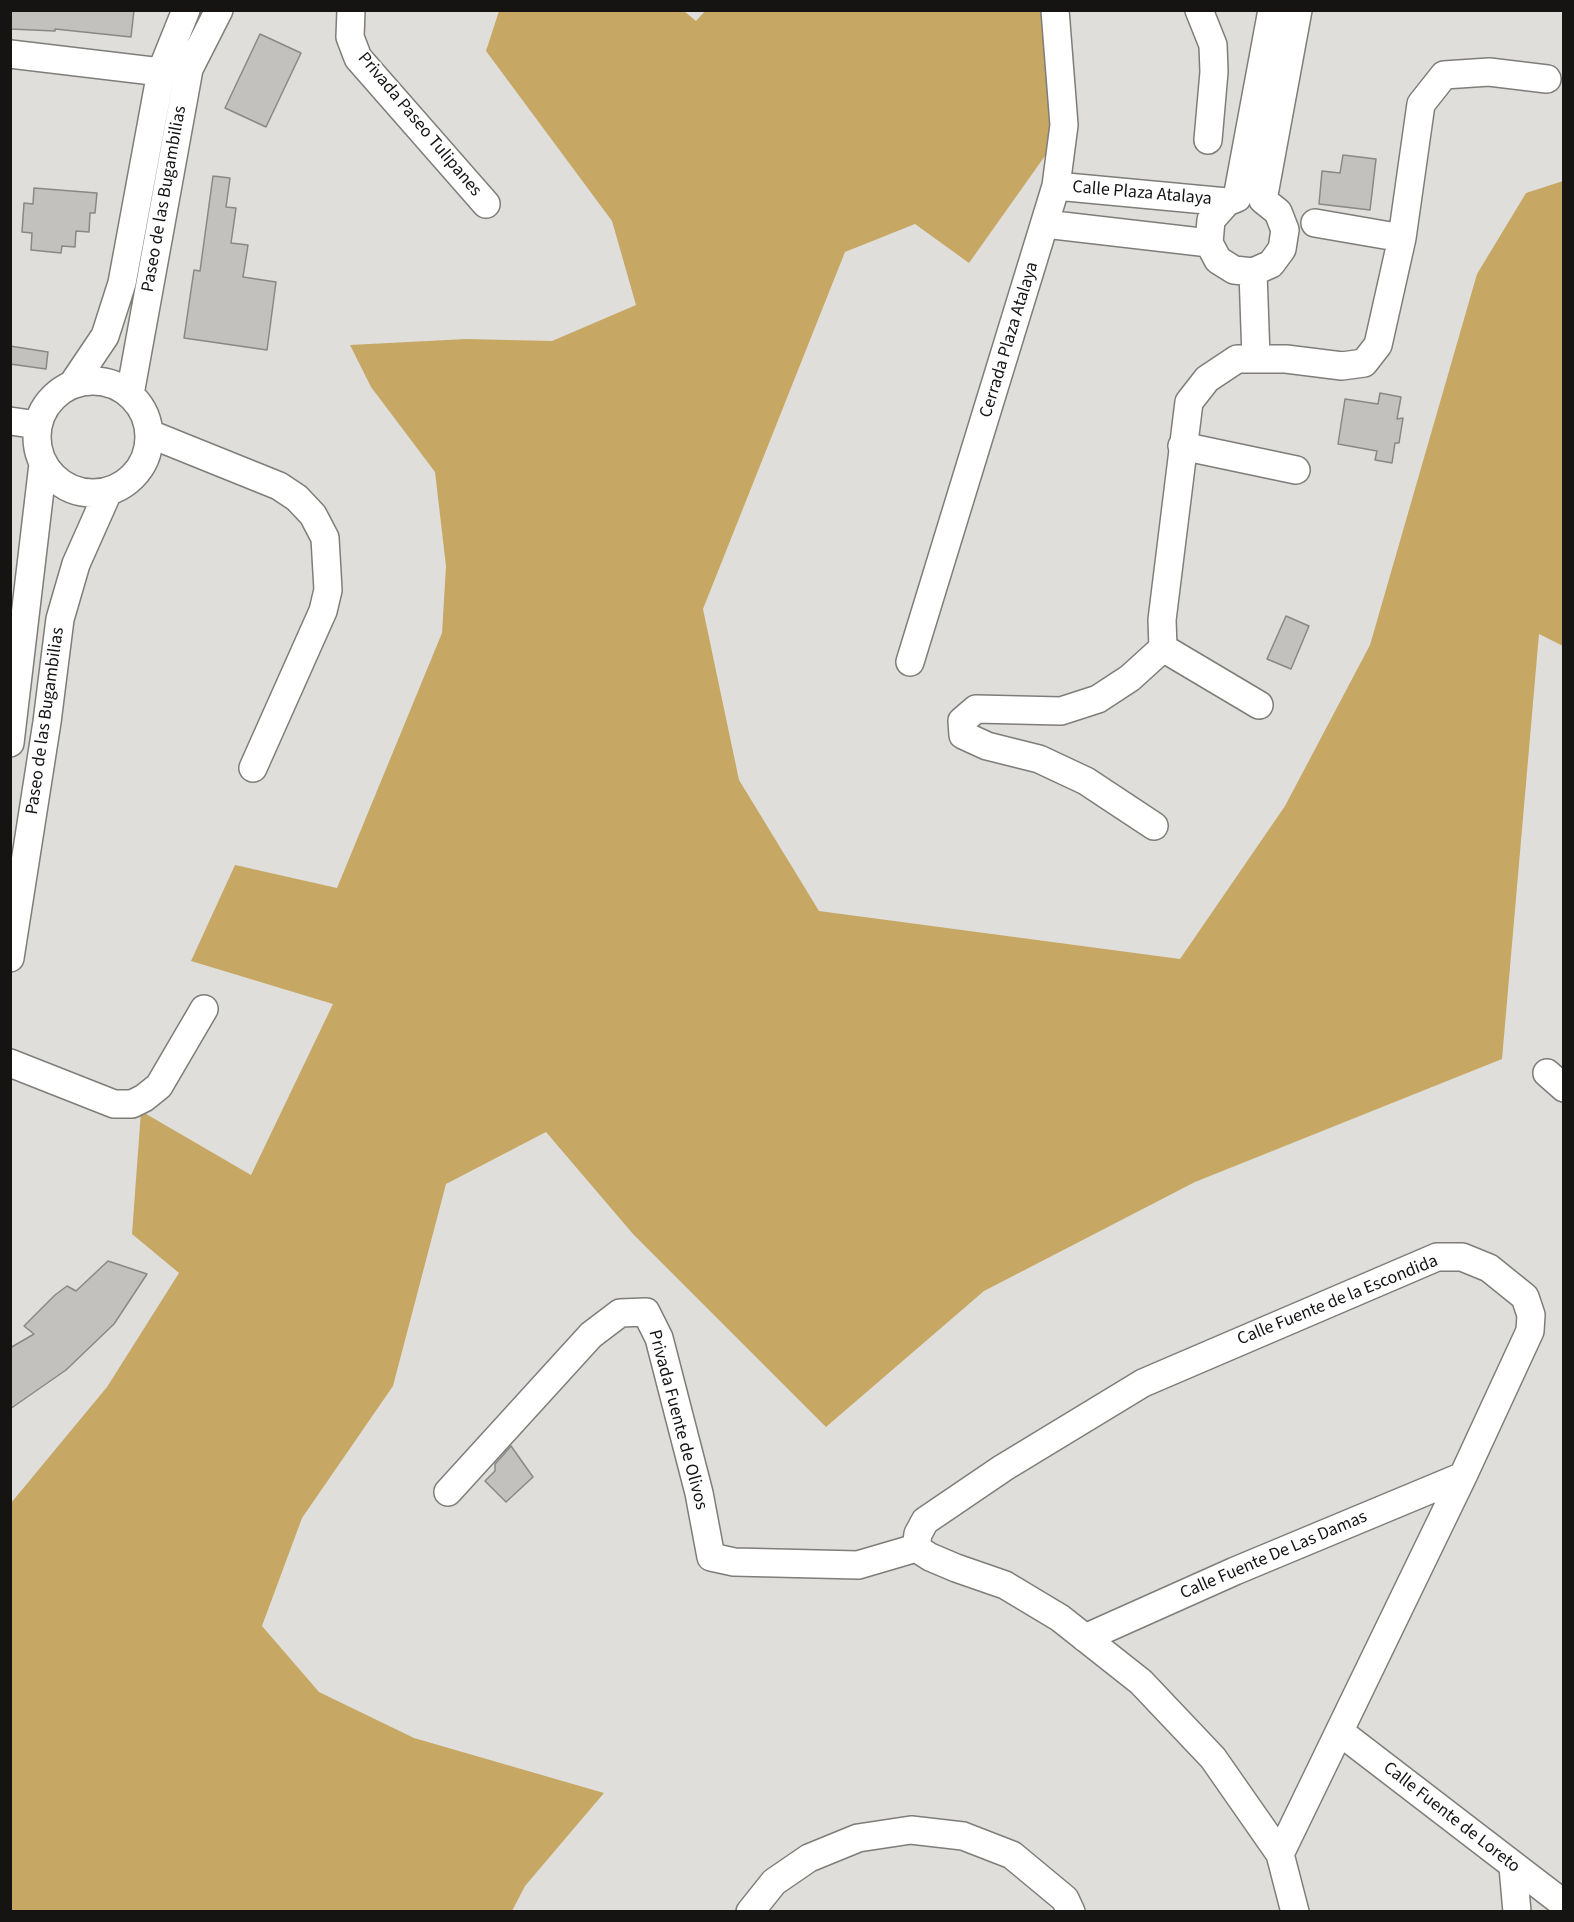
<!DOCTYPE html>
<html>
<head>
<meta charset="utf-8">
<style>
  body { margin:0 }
  #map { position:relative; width:1574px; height:1922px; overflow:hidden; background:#e0dedb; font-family:"Source Sans 3",sans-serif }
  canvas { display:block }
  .frame { position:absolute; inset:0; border:12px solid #151413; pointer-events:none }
</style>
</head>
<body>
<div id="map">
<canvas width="1574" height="1922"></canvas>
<div class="frame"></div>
</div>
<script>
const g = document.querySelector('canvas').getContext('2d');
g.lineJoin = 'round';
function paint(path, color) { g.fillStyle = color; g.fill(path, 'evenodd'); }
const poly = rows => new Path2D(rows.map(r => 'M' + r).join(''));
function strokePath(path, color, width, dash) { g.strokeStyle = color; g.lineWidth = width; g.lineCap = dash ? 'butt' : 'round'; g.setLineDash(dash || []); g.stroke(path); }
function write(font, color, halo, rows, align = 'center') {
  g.font = font + ' "Source Sans 3",sans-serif'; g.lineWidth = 4.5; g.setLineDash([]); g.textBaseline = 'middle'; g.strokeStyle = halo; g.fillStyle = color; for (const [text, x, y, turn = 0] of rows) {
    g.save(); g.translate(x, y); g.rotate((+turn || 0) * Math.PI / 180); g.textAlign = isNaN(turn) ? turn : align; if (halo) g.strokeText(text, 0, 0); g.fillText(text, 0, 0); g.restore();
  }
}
const green = poly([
  [706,10,1044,11,1057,139,969,263,915,224,845,252,703,609,739,780,819,911,1180,959,1285,806,1370,645,1477,274,1526,193,1563,181,1563,646,1539,634,1502,1059,1195,1182,984,1291,826,1427,633,1234,546,1132,446,1184,393,1386,302,1518,262,1626,319,1692,414,1738,604,1793,525,1886,512,1911,11,1912,11,1503,107,1387,179,1273,132,1234,141,1111,251,1175,333,1004,191,961,235,865,337,888,442,633,446,566,435,472,371,387,350,345,466,339,552,341,636,305,612,221,486,51,499,11,684,11,696,21]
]);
const building = poly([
  [10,10,134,10,131,37,55,29,55,31,10,29,10,10],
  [260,34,301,53,266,127,225,108,260,34],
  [1343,155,1376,159,1370,210,1319,204,1322,171,1340,173,1343,155],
  [213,176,230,178,226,207,236,208,231,243,248,245,243,277,276,282,267,350,184,338,194,270,200,271,213,176],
  [34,188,97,193,95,213,90,213,89,232,76,231,75,247,62,246,61,253,31,250,32,233,22,232,24,203,33,204,34,188],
  [10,346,48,352,46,369,10,364,10,346],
  [1380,393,1401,397,1397,419,1403,418,1399,443,1395,443,1392,463,1375,460,1377,451,1338,444,1345,399,1378,404,1380,393],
  [1286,616,1309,626,1291,669,1267,659,1286,616],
  [108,1261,147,1274,114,1324,66,1370,10,1409,10,1348,34,1334,24,1326,55,1295,67,1286,76,1291,108,1261],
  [511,1446,533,1477,506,1502,485,1481,495,1471,495,1464,511,1446]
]);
const minor = poly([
  [351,10,350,37,358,58,486,204],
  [1199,10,1213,45,1214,72,1208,140],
  [1272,10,1237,198,1227,202,1211,220,1209,243,1218,260,1234,270,1253,272,1271,264,1282,249,1285,230,1278,212,1263,200,1298,10],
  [10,54,161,72],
  [1056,186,1227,202],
  [1315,223,1402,238],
  [1045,224,1209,243],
  [1253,272,1256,358],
  '37 437a56 56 0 1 1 112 0a56 56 0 1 1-112 0Z',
  [72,385,105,336,122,283,161,72,186,10],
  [130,394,189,69,219,10],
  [10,421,38,425],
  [150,434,279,486,297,498,313,515,325,538,328,590,323,611,253,768],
  [1182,446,1296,470],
  [910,662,1056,186,1064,125,1055,10],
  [1259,705,1163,648,1162,620,1189,402,1207,379,1237,359,1286,359,1342,366,1364,363,1378,345,1402,238,1421,104,1444,75,1489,72,1547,79],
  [10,743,43,464],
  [1154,826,1086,781,1039,759,987,746,963,735,962,721,976,709,1061,711,1098,699,1130,678,1163,648],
  [10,958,47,722,60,619,76,564,108,492],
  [10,1063,114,1104,132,1104,144,1098,159,1086,204,1009],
  [1547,1073,1564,1088],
  [448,1492,591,1335,620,1313,646,1312,659,1338,699,1493,711,1557,734,1562,858,1565,916,1548],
  [916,1548,918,1534,925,1521,1003,1468,1143,1383,1437,1257,1462,1257,1489,1268,1525,1297,1531,1315,1530,1331,1463,1476,1280,1854],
  [916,1548,930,1557,956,1568,1005,1585,1060,1618,1141,1682,1213,1758,1280,1854,1295,1912],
  [1085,1638,1235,1571,1463,1476],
  [1340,1732,1564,1904],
  [1513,1867,1517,1912],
  [750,1912,774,1882,809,1858,858,1838,911,1830,963,1836,1012,1855,1065,1899,1071,1912]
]);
const streetNames = [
  ["Privada Paseo Tulipanes",419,125,50],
  ["Calle Plaza Atalaya",1142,194,5],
  ["Paseo de las Bugambilias",165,199,-80],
  ["Cerrada Plaza Atalaya",1010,340,-73],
  ["Paseo de las Bugambilias",46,721,-82],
  ["Calle Fuente de la Escondida",1338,1301,-22],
  ["Privada Fuente de Olivos",677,1420,75],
  ["Calle Fuente De Las Damas",1274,1556,-23],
  ["Calle Fuente de Loreto",1451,1818,38]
];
paint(green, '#c6a864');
paint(building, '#c2c1bd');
strokePath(building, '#8a8885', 1.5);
strokePath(minor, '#7e7d7a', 30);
strokePath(minor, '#fff', 27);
write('18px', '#151413', '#fff', streetNames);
</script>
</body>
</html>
